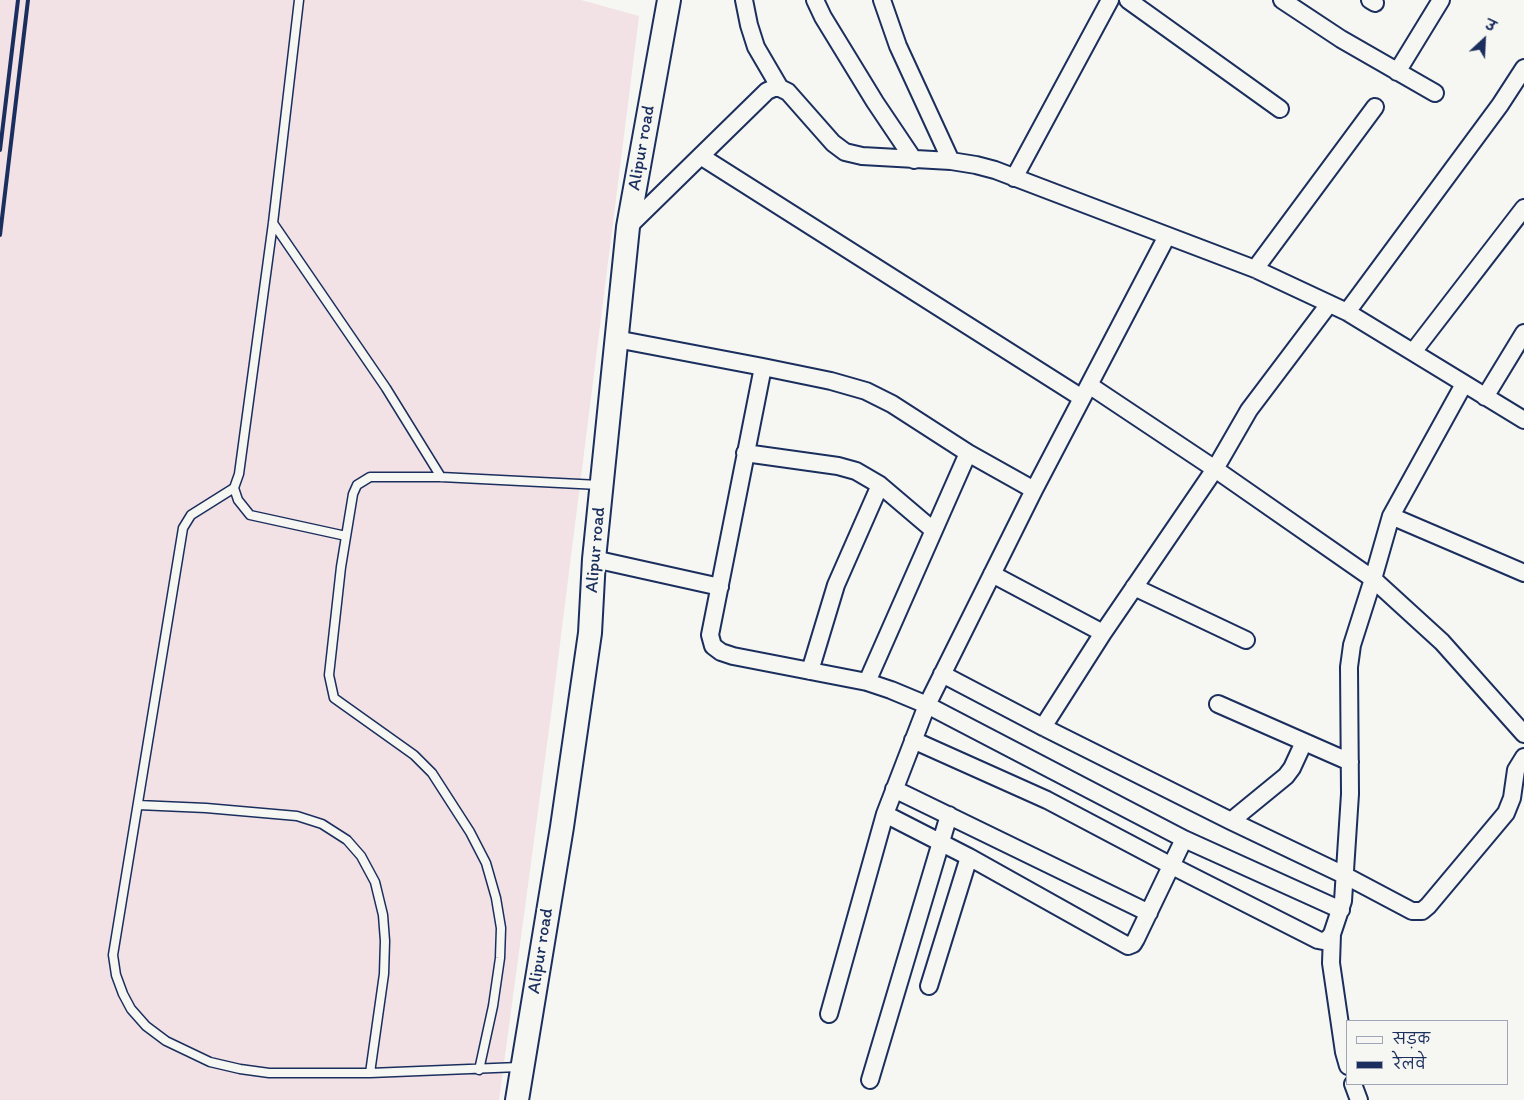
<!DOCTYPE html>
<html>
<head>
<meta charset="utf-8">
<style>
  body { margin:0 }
  #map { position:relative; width:1524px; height:1100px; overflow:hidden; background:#f6f6f2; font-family:Itim,"Playpen Sans Deva",sans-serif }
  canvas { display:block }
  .legend { position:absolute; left:1346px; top:1020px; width:162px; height:65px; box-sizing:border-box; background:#f6f6f2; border:1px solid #9ea6b7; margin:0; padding:6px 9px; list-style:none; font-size:15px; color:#1b2f5e }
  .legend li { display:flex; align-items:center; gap:10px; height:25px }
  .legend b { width:25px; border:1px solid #9ea6b7 }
  .north { position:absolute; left:1459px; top:15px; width:50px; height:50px; -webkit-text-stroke:4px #f6f6f2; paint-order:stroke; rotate:25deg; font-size:14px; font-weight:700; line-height:20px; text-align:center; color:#1b2f5e }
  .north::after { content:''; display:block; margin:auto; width:18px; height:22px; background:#1b2f5e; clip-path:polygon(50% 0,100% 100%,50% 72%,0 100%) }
</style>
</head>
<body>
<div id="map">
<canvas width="1524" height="1100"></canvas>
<ul class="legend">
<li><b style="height:6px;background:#f6f6f2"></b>सड़क</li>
<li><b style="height:6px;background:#1b2f5e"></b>रेलवे</li>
</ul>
<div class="north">उ</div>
</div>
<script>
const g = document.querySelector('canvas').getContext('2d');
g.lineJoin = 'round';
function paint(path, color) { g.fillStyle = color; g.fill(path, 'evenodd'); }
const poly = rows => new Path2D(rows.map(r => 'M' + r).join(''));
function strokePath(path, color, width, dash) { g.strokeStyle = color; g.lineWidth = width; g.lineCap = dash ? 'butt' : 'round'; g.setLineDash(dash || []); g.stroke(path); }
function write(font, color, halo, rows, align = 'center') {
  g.font = font + ' Itim,sans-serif'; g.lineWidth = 5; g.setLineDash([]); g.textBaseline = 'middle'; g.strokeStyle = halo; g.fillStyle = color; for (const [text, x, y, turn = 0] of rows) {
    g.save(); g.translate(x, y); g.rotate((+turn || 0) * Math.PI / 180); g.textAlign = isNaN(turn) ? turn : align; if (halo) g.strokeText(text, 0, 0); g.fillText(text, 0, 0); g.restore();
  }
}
const built = poly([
  [0,0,581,0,639,16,552,707,499,1100,0,1100]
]);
const lane = poly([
  [299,0,273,223,239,474,234,488,191,515,183,528,113,955,116,975,123,994,131,1009,146,1026,166,1041,210,1062,240,1069,269,1073,370,1073,519,1067],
  [273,223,386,388,441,477],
  [234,488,238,500,250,515,346,536],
  [138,805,206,808,297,816,322,824,347,840,361,856,375,882,383,915,385,941,384,974,370,1073],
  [479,1070,493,1006,500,958,501,928,496,898,486,863,470,832,432,773,414,755,334,698,329,675,341,567,353,494,357,485,370,477,441,477,599,485]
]);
const street = poly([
  [744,0,749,25,756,47,780,88],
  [815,0,823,17,875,102,914,160],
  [882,0,898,46,951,161],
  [1128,0,1280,109],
  [1282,0,1341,39,1435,93],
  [1370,0,1375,3],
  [1397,72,1441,0],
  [702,157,1082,398],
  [1014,178,1110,0],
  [628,227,767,91,774,88,780,88,788,92,833,143,845,152,862,156,951,161,976,165,995,170,1255,269,1347,312,1524,420],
  [1255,269,1375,107],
  [1347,312,1500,105,1524,68],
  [616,339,763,367,831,381,866,391,892,404,968,453,1034,490],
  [1413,352,1524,208],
  [763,367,710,635,713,646,721,652,733,656,867,682,891,690,927,705,1184,839,1341,910],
  [1089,385,1215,469,1373,579,1442,642,1524,734],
  [1485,397,1524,333],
  [745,453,838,466,856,471,880,485,933,530],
  [1391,516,1524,573],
  [594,559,720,587],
  [992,574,1103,633],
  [1134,587,1246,640],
  [810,671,836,585,880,485],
  [942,674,1043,727,1231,821,1344,875,1412,911,1422,911,1428,906,1506,813,1512,798,1516,770,1524,757],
  [867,682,968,453],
  [1218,704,1350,762],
  [1043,727,1103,633,1215,469,1249,410,1329,304],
  [913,740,1047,800,1172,866,1318,940,1323,941,1328,939,1332,934,1343,901,1350,794,1349,667,1352,645,1373,579,1391,516,1464,384],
  [894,789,1149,913],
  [885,814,969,857,1128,946,1133,944,1136,939,1184,839],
  [1231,821,1286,776,1292,768,1304,742],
  [1332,934,1331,963,1344,1052,1348,1066],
  [929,986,969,857],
  [829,1014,885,814,927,705,1034,490,1167,236],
  [870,1080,949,815],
  [1353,1084,1359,1100]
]);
const secondary = poly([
  [517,1100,562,827,590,633,594,559,628,227,669,0]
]);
const rail = poly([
  [0,150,18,0],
  [0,235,28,0]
]);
const streetNames = [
  ["Alipur road",642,148,-80],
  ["Alipur road",596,550,-85],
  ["Alipur road",541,951,-81]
];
paint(built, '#f2e1e5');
strokePath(lane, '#1b2f5e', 11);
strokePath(street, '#1b2f5e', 20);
strokePath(secondary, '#1b2f5e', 26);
strokePath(lane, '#f6f6f2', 8);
strokePath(street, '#f6f6f2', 16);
strokePath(secondary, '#f6f6f2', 22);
strokePath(rail, '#1b2f5e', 4);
write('18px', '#1b2f5e', '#f6f6f2', streetNames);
</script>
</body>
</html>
